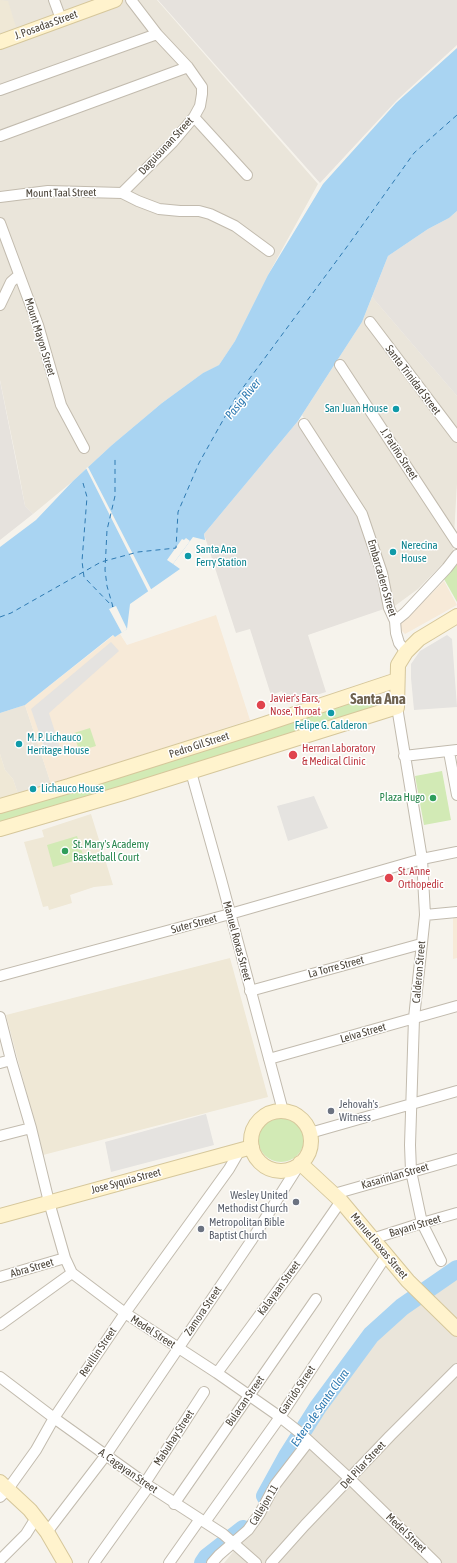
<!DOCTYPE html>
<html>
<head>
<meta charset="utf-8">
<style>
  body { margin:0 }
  canvas { display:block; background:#f6f3ec }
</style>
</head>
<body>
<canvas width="457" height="1563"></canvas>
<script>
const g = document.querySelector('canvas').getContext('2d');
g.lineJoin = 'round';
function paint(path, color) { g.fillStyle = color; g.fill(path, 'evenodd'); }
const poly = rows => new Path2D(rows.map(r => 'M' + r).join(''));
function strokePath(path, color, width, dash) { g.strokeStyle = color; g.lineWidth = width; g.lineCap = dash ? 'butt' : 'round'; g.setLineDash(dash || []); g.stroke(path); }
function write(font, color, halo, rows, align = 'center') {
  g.font = font + ' "Asap Condensed",sans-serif'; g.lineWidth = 3; g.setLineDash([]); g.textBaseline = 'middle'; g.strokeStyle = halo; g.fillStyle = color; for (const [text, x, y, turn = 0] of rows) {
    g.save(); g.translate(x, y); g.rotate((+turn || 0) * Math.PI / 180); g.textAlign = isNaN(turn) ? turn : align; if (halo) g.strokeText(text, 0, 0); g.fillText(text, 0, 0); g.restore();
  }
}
const residential = poly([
  [0,0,157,0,318,184,268,275,235,341,219,365,203,373,162,403,112,445,73,481,33,514,25,506,19,473,0,380],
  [372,297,457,396,457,483,453,553,418,589,392,608,364,512,302,415,362,322],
  [25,705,51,784,18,794,13,779,5,770,0,754,0,713],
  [457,1276,457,1563,224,1563,259,1520,305,1442,378,1334,417,1302]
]);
const commercial = poly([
  [444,581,457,605,405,634,398,627],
  [216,615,250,720,51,784,25,705,114,635,115,637,120,634,127,645],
  [453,916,457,916,457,958,453,959]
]);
const industrial = poly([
  [158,0,457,0,457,45,397,100,320,183],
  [457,211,457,396,372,297,388,256,428,229,449,218],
  [0,381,25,506,33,514,0,540],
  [298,421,358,516,378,574,384,609,308,635,326,692,287,704,282,691,271,695,250,629,236,633,204,534]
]);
const education = poly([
  [0,0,8,1,16,27,0,33],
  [0,754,5,770,13,779,18,794,0,800],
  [91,814,113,885,94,887,70,895,72,903,49,910,48,906,43,907,24,842,44,837,42,830],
  [230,958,268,1097,43,1155,6,1015]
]);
const green = poly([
  [457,564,457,602,444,579],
  [366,697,370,698,373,702,374,706,370,711,0,825,0,810],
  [90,728,96,746,79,751,74,733],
  [442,771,451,820,424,825,415,776],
  [77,836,84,858,53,867,47,845],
  '258 1139a23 23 0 1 1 46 0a23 23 0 1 1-46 0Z'
]);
const parking = poly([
  [447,635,452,639,457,707,414,710,411,678,411,664,420,651],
  [111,642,119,651,49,713,60,748,46,753,31,709],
  [314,796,328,828,288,841,277,806],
  [206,1114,214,1145,111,1172,105,1142]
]);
const water = poly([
  [457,48,457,211,449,218,428,229,388,256,362,322,298,421,204,534,205,540,193,537,173,564,180,569,130,604,127,629,115,637,113,635,25,705,0,713,0,547,36,520,73,481,112,445,162,403,203,373,219,365,235,341,268,275,323,184,396,103]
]);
const pier = poly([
  [88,467,152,591,149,593,86,468],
  [186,538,190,541,173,564,167,560,182,539,184,540],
  [116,606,127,629,122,633,109,609]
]);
const river = poly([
  [265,1496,287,1456,318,1407,371,1335,402,1307,457,1269],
  [203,1563,207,1557,243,1529]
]);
const ferry = poly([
  [83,483,87,497,82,561,84,577,113,607],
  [113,607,107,586,105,570,107,530,115,496,115,457],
  [0,617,11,613,101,562,138,552,176,548,178,512,199,463,236,397,349,244,414,153,457,115]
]);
const street = poly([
  [54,0,61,19],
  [0,90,157,34],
  [194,117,247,175],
  [0,136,188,67],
  [122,193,173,142,194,117,200,106,202,94,202,87,188,67,157,34,131,0],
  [0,197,48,191,122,193,138,201,159,209,180,211,199,211,210,214,235,226,269,251],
  [0,223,38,325,61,405,84,448],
  [0,305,11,282,19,275],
  [370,322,457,437],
  [340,365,457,543],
  [304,424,362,514,382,573,389,608,395,621,396,633,399,643,406,652],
  [395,621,405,613,447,568,457,555],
  [397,707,422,859,425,915,414,1018,410,1145,411,1171,422,1223,441,1261],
  [449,752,457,795],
  [404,756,457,750],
  [191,772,221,879,283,1111],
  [425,915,457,912],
  [0,976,230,914,422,859,457,852],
  [250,991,421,944],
  [0,1017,11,1060,31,1128,49,1202,65,1258,72,1273,125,1313,217,1373,280,1417,299,1432,350,1479,436,1563],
  [269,1059,457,1006],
  [0,1063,11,1060],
  [310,1133,457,1091],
  [0,1136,31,1128],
  [334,1194,457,1159],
  [372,1239,422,1223,457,1213],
  [0,1277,65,1258],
  [0,1325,72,1273],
  [217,1373,300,1260,341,1201],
  [0,1377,54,1418,149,1486,223,1534,256,1563],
  [145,1483,204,1392],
  [0,1497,8,1489,36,1450,54,1418,125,1313,229,1169,240,1150],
  [174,1504,316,1299],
  [205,1522,280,1417,386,1256],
  [47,1532,106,1455,251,1241,299,1165],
  [0,1560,26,1534,36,1518],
  [94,1563,149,1486],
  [169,1563,200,1519],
  [212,1563,219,1555,248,1530,260,1513,275,1485,309,1441],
  [271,1563,305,1525,390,1436,457,1369]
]);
const secondary = poly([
  [0,42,115,0],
  [0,806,69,786,256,727,397,680],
  [0,829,123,793,397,707,398,665,406,652,419,639,457,616],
  '251 1141a30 30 0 1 1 60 0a30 30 0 1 1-60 0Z',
  [300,1163,341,1201,408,1281,457,1329],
  [0,1216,252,1147],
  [0,1482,30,1510,47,1532,65,1563]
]);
const markers = [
  [396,409,4,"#0f9aa8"],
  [393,552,4,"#0f9aa8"],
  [188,556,4,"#0f9aa8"],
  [261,705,5,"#e0444e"],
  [331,713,4,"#0f9aa8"],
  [19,744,4,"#0f9aa8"],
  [293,755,5,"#e0444e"],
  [33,789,4,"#0f9aa8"],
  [433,798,4,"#2e9e5b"],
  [65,851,4,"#2e9e5b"],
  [389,878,5,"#e0444e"],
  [331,1111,4,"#6b7280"],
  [296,1202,4,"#6b7280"],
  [201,1229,4,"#6b7280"]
];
const streetNames = [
  ["J. Posadas Street",46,25,-20],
  ["Daguisunan Street",166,146,-47],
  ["Mount Taal Street",61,193,-1],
  ["Mount Mayon Street",40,337,73],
  ["Santa Trinidad Street",413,380,53],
  ["J. Patiño Street",399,454,57],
  ["Embarcadero Street",382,578,74],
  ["Pedro Gil Street",199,745,-18],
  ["Suter Street",194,924,-15],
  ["Manuel Roxas Street",237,941,75],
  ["La Torre Street",336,967,-15],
  ["Calderon Street",419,972,-85],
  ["Leiva Street",363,1033,-16],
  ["Kasarinlan Street",395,1176,-16],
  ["Jose Syquia Street",126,1181,-15],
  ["Bayani Street",415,1226,-17],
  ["Manuel Roxas Street",379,1246,50],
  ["Abra Street",32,1268,-16],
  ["Kalayaan Street",279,1288,-54],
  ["Zamora Street",203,1311,-56],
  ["Medel Street",153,1332,33],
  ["Revillin Street",98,1352,-56],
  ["Garrido Street",297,1390,-56],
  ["Bulacan Street",245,1401,-55],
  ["Mabuhay Street",174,1438,-57],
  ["Del Pilar Street",363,1465,-47],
  ["A. Cagayan Street",128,1471,35],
  ["Callejon 11",264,1505,-59],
  ["Medel Street",406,1533,44]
];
const cultureNames = [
  ["San Juan House",388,409,"right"],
  ["Nerecina",401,546],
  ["House",401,559],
  ["Santa Ana",196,550],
  ["Ferry Station",196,563],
  ["Felipe G. Calderon",331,726,"center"],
  ["M. P. Lichauco",27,738],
  ["Heritage House",27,751],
  ["Lichauco House",41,789]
];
const healthNames = [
  ["Javier's Ears,",270,699],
  ["Nose, Throat",270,712],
  ["Herran Laboratory",302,749],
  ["& Medical Clinic",302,762],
  ["St. Anne",398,872],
  ["Orthopedic",398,885]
];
const leisureNames = [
  ["Plaza Hugo",425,798],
  ["St. Mary's Academy",73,845,"left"],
  ["Basketball Court",73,858,"left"]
];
const worshipNames = [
  ["Jehovah's",339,1105],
  ["Witness",339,1118],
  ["Wesley United",288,1196,"right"],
  ["Methodist Church",288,1209,"right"],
  ["Metropolitan Bible",209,1223],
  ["Baptist Church",209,1236]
];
const waterNames = [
  ["Pasig River",243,399,-51],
  ["Estero de Santa Clara",320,1408,-55]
];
const districtNames = [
  ["Santa Ana",378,699]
];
paint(residential, '#eae5da');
paint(commercial, '#f7ead8');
paint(industrial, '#e6e2dd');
paint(education, '#efe8d6');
paint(green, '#d2eab5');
paint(parking, '#e5e3e0');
paint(water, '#a9d4f2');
paint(pier, '#f6f3ec');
strokePath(river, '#a9d4f2', 18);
strokePath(ferry, '#2e7ab2', 1, [5, 4]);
strokePath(street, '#c2bbae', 12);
strokePath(secondary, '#d6c79b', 16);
strokePath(street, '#fff', 10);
strokePath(secondary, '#fff3cd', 14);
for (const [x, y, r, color] of markers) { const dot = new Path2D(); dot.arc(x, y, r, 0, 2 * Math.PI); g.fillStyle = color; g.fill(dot); strokePath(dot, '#fff', 1.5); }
write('11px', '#4b4439', '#fff', streetNames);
write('11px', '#0d838f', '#fff', cultureNames, 'left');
write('11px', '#be3a42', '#fff', healthNames, 'left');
write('11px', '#27864d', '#fff', leisureNames, 'right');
write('11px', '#5b616d', '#fff', worshipNames, 'left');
write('italic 12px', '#2e7ab2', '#fff', waterNames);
write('bold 15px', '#6e6250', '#fff', districtNames);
</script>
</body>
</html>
